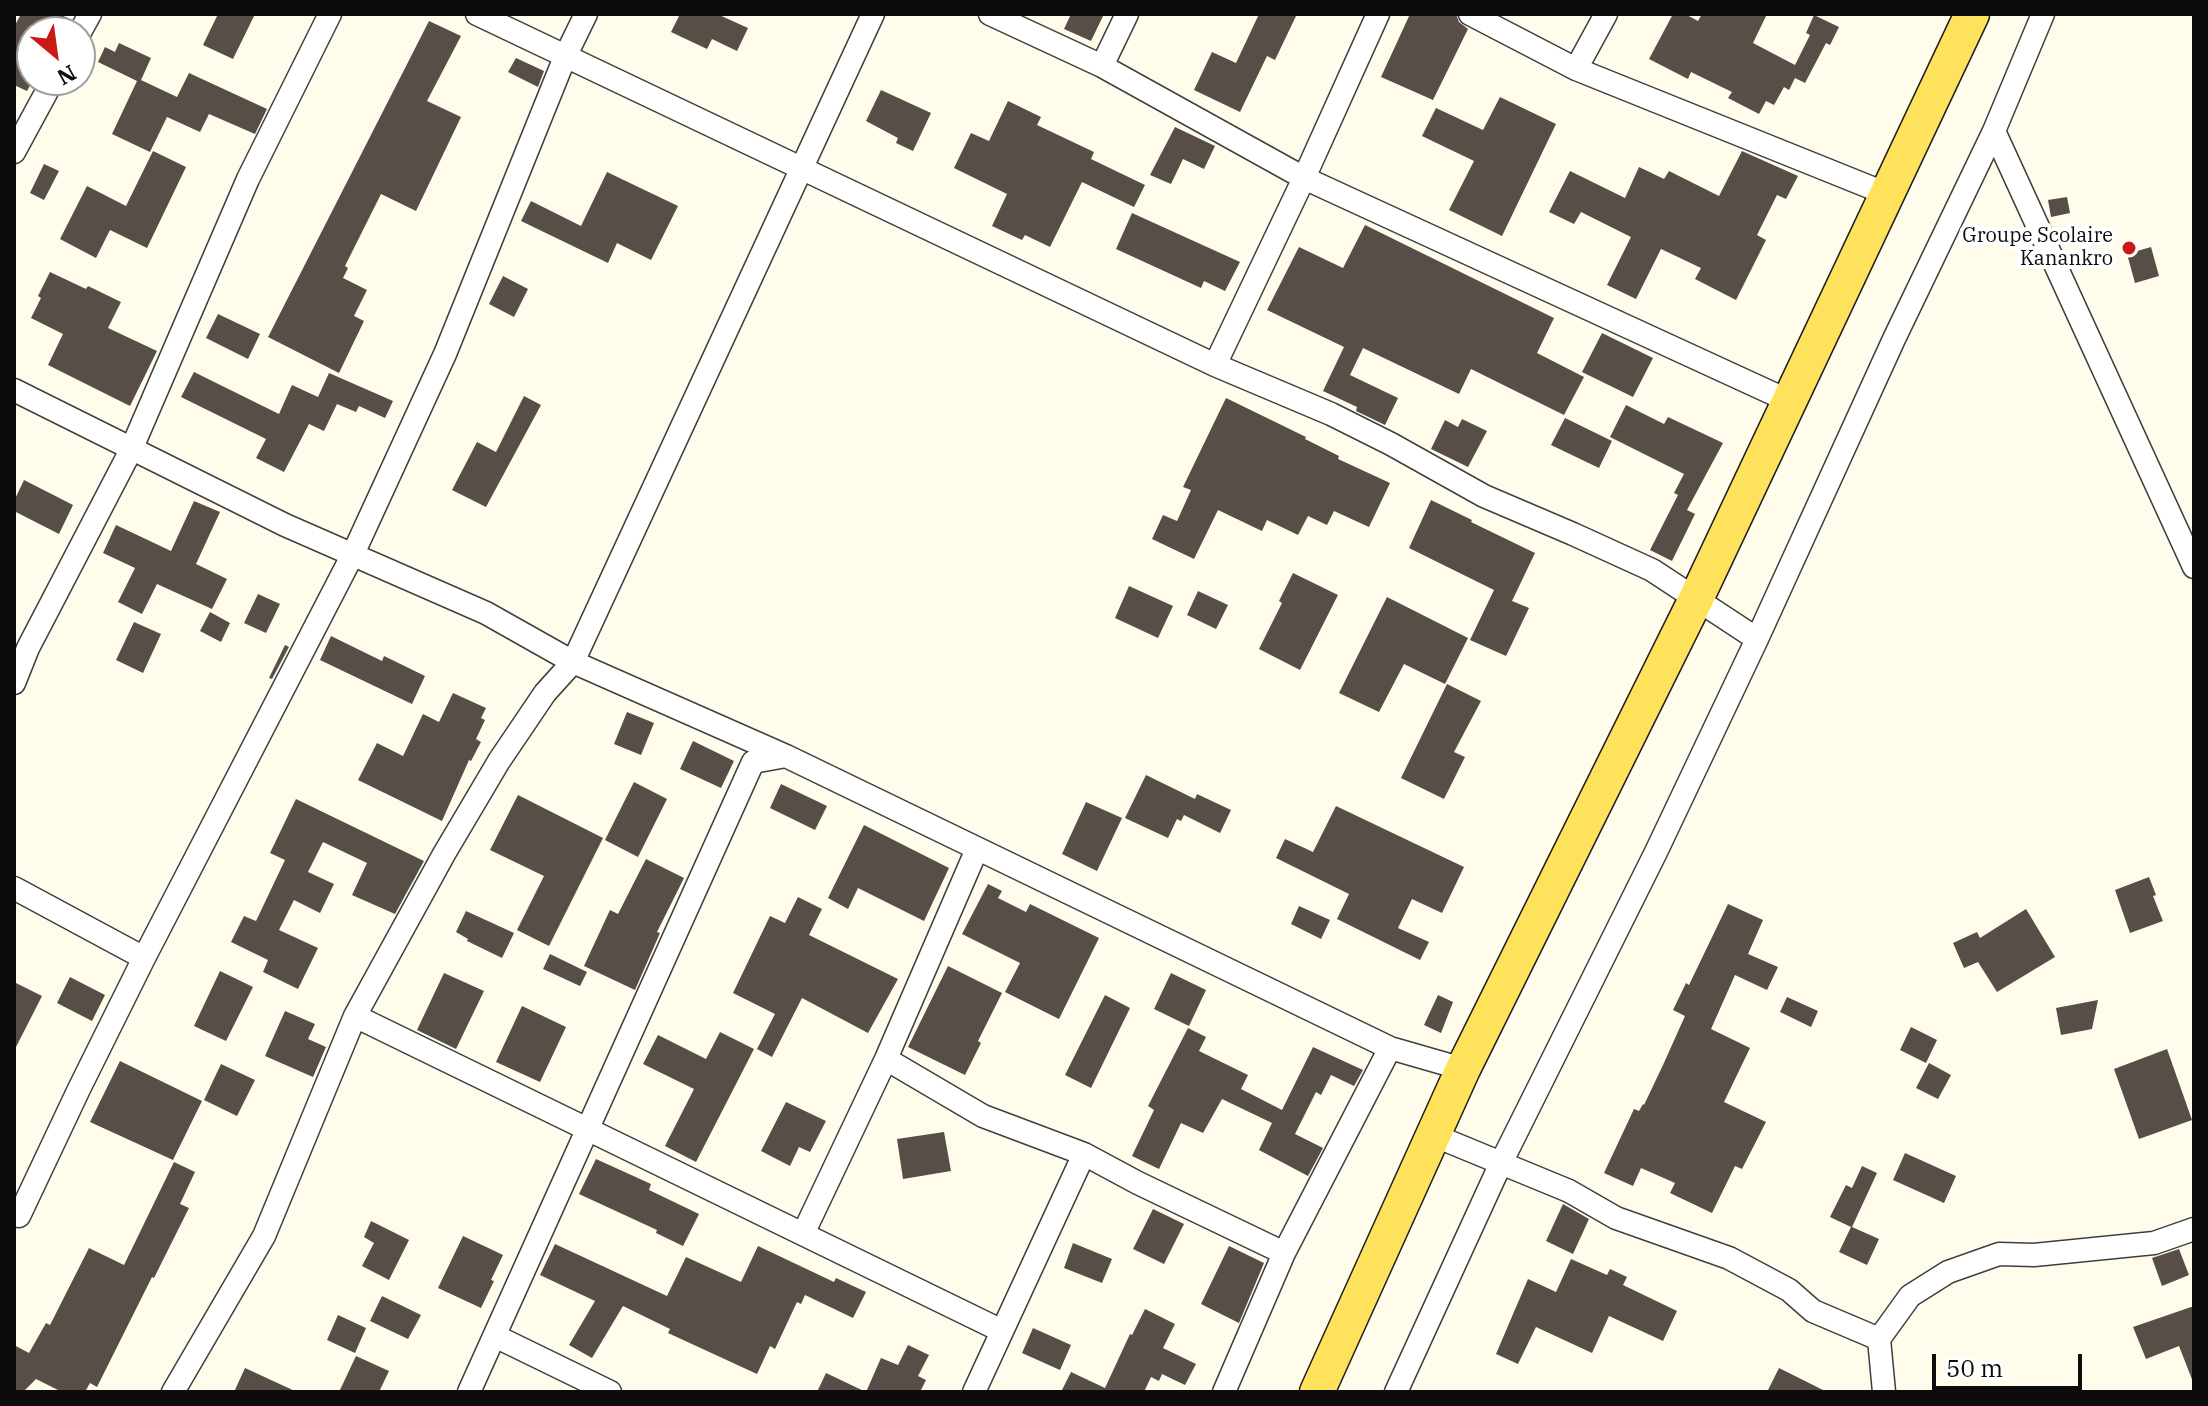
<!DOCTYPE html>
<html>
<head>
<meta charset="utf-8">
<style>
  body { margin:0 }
  #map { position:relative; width:2208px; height:1406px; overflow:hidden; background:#fffceb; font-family:"IBM Plex Serif",serif }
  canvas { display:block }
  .frame { position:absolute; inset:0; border:16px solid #0c0c0c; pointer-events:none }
  .north { position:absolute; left:16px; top:16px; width:80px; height:80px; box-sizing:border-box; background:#fff; border:2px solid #9e9e9e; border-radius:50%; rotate:151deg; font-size:22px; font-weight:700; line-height:32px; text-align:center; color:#0c0c0c }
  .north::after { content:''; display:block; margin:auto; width:28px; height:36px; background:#c91a16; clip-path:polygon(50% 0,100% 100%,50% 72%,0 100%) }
  .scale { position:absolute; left:1932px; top:1354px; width:150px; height:36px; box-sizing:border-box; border:4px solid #0c0c0c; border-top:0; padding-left:10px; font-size:24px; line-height:28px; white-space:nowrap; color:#0c0c0c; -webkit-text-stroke:6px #fff; paint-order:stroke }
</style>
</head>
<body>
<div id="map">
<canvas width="2208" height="1406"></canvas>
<div class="frame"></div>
<div class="north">N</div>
<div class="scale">50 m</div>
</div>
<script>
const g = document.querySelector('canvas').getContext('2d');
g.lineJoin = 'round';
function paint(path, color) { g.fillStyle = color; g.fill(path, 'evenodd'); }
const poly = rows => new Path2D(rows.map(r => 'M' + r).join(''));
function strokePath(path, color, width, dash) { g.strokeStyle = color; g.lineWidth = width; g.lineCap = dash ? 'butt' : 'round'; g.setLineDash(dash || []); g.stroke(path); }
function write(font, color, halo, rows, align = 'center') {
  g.font = font + ' "IBM Plex Serif",serif'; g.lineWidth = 8; g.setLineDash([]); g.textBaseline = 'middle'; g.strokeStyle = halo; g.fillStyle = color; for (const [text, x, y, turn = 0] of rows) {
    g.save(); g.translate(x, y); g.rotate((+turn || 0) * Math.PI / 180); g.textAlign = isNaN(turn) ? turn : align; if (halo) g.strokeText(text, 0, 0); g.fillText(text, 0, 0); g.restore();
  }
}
const building = poly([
  [21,14,59,14,68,18,61,32,32,32,32,82,27,91,14,85,14,27],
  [218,14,255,14,233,59,203,45],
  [680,14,717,14,748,28,737,51,712,39,707,49,671,32],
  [1071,14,1104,14,1091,41,1064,29],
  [1259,14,1297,14,1275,60,1267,56,1240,112,1194,90,1212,52,1236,63],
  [1410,14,1456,14,1459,22,1468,29,1433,100,1381,77],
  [1673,14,1685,14,1698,21,1702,14,1767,14,1753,43,1795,65,1810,35,1806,33,1814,15,1839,27,1830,45,1826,43,1805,83,1795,78,1789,90,1784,87,1774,105,1766,101,1759,114,1728,98,1732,92,1691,72,1688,79,1649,59],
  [429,21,461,36,427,101,461,117,416,211,381,194,345,266,348,268,343,278,367,290,354,316,364,321,339,373,268,337],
  [119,43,151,58,141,80,177,97,189,73,267,109,255,134,209,114,200,132,167,117,150,152,112,134,137,81,98,62,105,47,115,52],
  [516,58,544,71,538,87,508,72],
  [881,90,931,113,913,151,896,143,898,138,866,121],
  [1500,97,1556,124,1502,236,1449,210,1474,161,1422,136,1436,108,1483,130],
  [1008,101,1041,117,1037,125,1094,152,1091,159,1145,185,1134,207,1082,182,1050,247,1025,235,1022,240,992,226,1007,194,954,168,971,133,989,141],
  [1175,127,1215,146,1204,169,1183,159,1171,184,1150,175],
  [153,151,186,167,147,248,110,230,96,258,60,239,87,186,126,206],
  [1742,151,1798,176,1786,199,1777,195,1757,235,1766,240,1736,300,1695,279,1701,268,1661,249,1636,299,1607,285,1631,237,1581,212,1574,224,1549,212,1570,171,1625,198,1639,167,1664,179,1669,171,1719,196],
  [44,164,59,171,44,200,30,193],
  [607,172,678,206,651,260,617,243,608,263,521,221,531,201,581,226],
  [2067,197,2070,213,2051,217,2048,200],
  [1132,213,1240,262,1225,291,1204,281,1201,288,1116,249],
  [1365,225,1554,318,1537,353,1584,377,1564,415,1471,369,1459,394,1363,348,1350,375,1398,398,1385,425,1356,411,1357,407,1323,391,1344,347,1267,310,1299,247,1343,268],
  [2151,247,2159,276,2135,283,2127,254],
  [50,272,86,289,88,286,121,302,108,328,157,351,130,406,48,365,63,334,31,318,41,298,38,296],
  [503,276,528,289,514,317,489,304],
  [218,314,260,334,248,359,206,338],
  [1602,333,1653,358,1633,397,1582,372],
  [194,372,279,414,292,385,318,397,329,373,393,401,385,418,359,406,356,412,337,404,324,431,309,424,284,472,256,458,266,439,181,397],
  [524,396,541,405,486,507,452,490,477,442,496,452],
  [1226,398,1306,437,1305,439,1339,456,1338,459,1390,483,1369,527,1334,511,1327,525,1308,516,1298,535,1267,520,1262,531,1218,510,1194,559,1152,539,1163,515,1177,521,1191,490,1183,487],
  [1626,405,1664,424,1668,417,1723,443,1687,510,1695,514,1672,561,1650,550,1678,495,1674,493,1684,474,1610,437],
  [1565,418,1612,441,1599,468,1551,445],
  [1462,419,1487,431,1468,467,1431,449,1445,420,1458,427],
  [24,480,73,505,59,534,14,511,14,501],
  [1431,500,1472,520,1471,522,1535,553,1512,601,1529,608,1506,656,1470,640,1494,590,1409,548],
  [194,501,220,512,196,564,227,579,212,609,157,584,142,614,118,602,135,568,103,553,116,525,171,551],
  [1293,573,1338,595,1300,670,1259,649,1282,603,1279,601],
  [1129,586,1173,606,1158,638,1115,618],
  [1198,591,1228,605,1216,629,1187,615],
  [258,594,280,604,266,633,244,623],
  [1387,597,1468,638,1445,684,1404,664,1379,712,1339,693],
  [210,612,230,623,221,642,200,631],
  [134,622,161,634,143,673,116,660],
  [331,636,382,661,384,656,425,676,412,704,320,660],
  [285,645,289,647,272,679,269,678],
  [1447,684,1481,701,1454,752,1465,757,1444,799,1401,778],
  [453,693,486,708,481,718,485,720,476,739,481,742,471,761,469,760,442,821,358,780,377,743,403,756,423,714,439,722],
  [627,712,654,723,641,755,614,744],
  [693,741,734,761,721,788,680,769],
  [1146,775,1195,799,1197,794,1231,810,1220,833,1184,815,1181,821,1177,819,1168,838,1125,818],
  [634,782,667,799,638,857,605,840],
  [781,784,827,806,815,830,770,808],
  [518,795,603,838,549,946,517,930,544,876,490,850],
  [296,799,424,861,395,914,352,895,367,863,323,842,308,872,334,884,320,913,294,900,279,930,318,948,298,989,263,972,268,960,231,942,244,916,256,921,285,860,270,853],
  [1086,802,1122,818,1097,871,1062,854],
  [1336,806,1464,867,1442,913,1412,899,1398,928,1429,942,1420,960,1337,919,1349,894,1276,858,1285,839,1313,852],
  [864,825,949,868,924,921,858,888,848,909,828,898],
  [646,859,684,878,657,932,660,933,635,990,584,966,610,910,618,914],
  [2149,877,2156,895,2153,896,2163,921,2130,933,2115,890],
  [988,884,1002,891,998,898,1026,912,1030,904,1099,938,1059,1019,1005,992,1020,963,962,934],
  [798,897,822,909,809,935,898,979,868,1033,802,998,772,1057,757,1049,775,1014,733,993,770,916,785,923],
  [1728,904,1763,920,1748,954,1778,967,1767,990,1735,975,1711,1029,1750,1048,1724,1102,1766,1122,1742,1169,1735,1166,1712,1213,1670,1193,1675,1183,1641,1168,1633,1186,1604,1173,1634,1109,1639,1111,1643,1104,1644,1105,1663,1065,1685,1016,1673,1010,1686,983,1689,985],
  [1299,906,1330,920,1321,939,1291,924],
  [2026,909,2055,957,1997,992,1978,962,1964,968,1953,943,1977,932,1980,938],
  [466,911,514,933,502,958,467,941,468,939,456,932],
  [550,954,587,972,580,986,543,969],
  [948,966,1002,993,978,1041,981,1043,965,1075,908,1047],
  [220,971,253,987,226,1041,194,1026],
  [444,973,484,991,456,1049,417,1030],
  [1171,973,1206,990,1189,1026,1154,1009],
  [70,977,105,995,92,1021,57,1003],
  [14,982,42,996,14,1051],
  [1105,995,1130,1008,1091,1088,1065,1075],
  [1438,995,1453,1002,1441,1033,1424,1025],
  [1787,997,1818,1011,1811,1027,1780,1012],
  [2098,1000,2092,1029,2061,1035,2056,1008],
  [522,1006,566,1027,540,1082,496,1062],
  [285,1011,315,1024,308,1039,326,1047,313,1077,265,1056],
  [1911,1027,1937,1040,1926,1063,1900,1050],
  [1188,1028,1206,1037,1199,1051,1248,1075,1241,1089,1282,1110,1313,1047,1363,1070,1354,1086,1331,1075,1321,1095,1316,1092,1295,1134,1323,1148,1308,1176,1259,1150,1272,1123,1222,1099,1203,1133,1181,1123,1159,1169,1132,1156,1154,1110,1148,1106],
  [720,1032,754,1049,696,1162,665,1146,694,1089,643,1064,658,1035,706,1059],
  [2167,1049,2192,1120,2139,1139,2114,1069],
  [120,1061,202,1101,173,1160,90,1122],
  [1929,1063,1951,1075,1938,1099,1916,1088],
  [221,1064,255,1080,237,1116,204,1100],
  [786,1102,826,1121,810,1152,799,1147,790,1166,761,1151],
  [944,1132,951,1171,903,1179,897,1139],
  [1905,1153,1956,1176,1944,1203,1893,1180],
  [596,1159,651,1184,649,1190,699,1214,683,1246,656,1233,657,1230,579,1194],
  [174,1162,195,1172,180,1204,189,1208,154,1278,152,1277,97,1387,90,1383,85,1392,62,1392,36,1379,23,1392,14,1392,14,1345,29,1353,46,1323,50,1325,89,1248,124,1265],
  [1862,1166,1877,1173,1852,1227,1879,1239,1867,1265,1839,1252,1851,1227,1830,1217,1846,1185,1852,1188],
  [1563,1204,1589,1219,1573,1254,1546,1241],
  [1153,1209,1184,1224,1164,1264,1133,1249],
  [371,1221,409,1240,389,1280,362,1266,374,1243,364,1237],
  [463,1236,503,1255,491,1280,494,1281,481,1308,438,1288],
  [1073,1243,1112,1259,1102,1283,1064,1268],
  [555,1244,667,1296,686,1257,741,1282,758,1246,834,1282,836,1278,866,1292,853,1318,805,1295,801,1304,797,1302,775,1349,770,1346,757,1374,668,1333,670,1329,623,1306,592,1358,569,1345,595,1301,540,1275],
  [1229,1246,1264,1263,1239,1323,1201,1304],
  [2179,1249,2189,1275,2162,1286,2152,1258],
  [1571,1259,1607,1275,1610,1269,1627,1277,1623,1285,1677,1311,1663,1341,1609,1316,1592,1353,1536,1327,1518,1364,1496,1354,1528,1279,1556,1292],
  [382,1296,421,1315,408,1339,370,1321],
  [2194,1306,2194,1382,2193,1382,2179,1346,2146,1359,2133,1327],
  [1145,1309,1175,1324,1163,1348,1196,1364,1185,1385,1162,1374,1159,1381,1151,1377,1144,1392,1061,1392,1071,1372,1105,1388,1130,1334,1132,1335],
  [338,1315,366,1328,355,1353,327,1340],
  [1033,1328,1071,1345,1060,1370,1022,1353],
  [908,1345,929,1355,918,1376,926,1380,920,1392,817,1392,826,1373,866,1392,881,1358,898,1365],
  [356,1356,389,1371,379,1392,339,1392],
  [245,1368,297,1392,234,1392],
  [1779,1368,1827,1392,1767,1392]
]);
const minor = poly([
  [477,14,1215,365,1331,414,1391,444,1484,496,1573,534,1652,570,1757,639],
  [990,14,1102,66,1304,178,1789,401],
  [1470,14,1576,69,1887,194],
  [80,32,90,14],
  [1102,66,1127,14],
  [1576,69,1606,14],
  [1994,131,2194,567],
  [14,152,53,80],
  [1215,365,1304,178,1378,14],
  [14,390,285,525,486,613,573,662,873,14],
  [14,683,28,648,131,450,248,179,330,14],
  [14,888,144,958],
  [355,1016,1002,1331],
  [886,1059,983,1116,1084,1154,1138,1183,1284,1253],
  [1433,1135,1569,1191,1616,1218,1729,1258,1789,1290,1813,1311,1879,1339,1884,1392],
  [19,1216,79,1089,144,958,353,554,445,354,565,57,586,14],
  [803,1234,886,1059,977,849],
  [495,1336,610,1392],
  [1879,1339,1910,1296,1948,1272,1999,1254,2034,1255,2154,1243,2194,1229],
  [173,1392,264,1236,355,1016,444,854,499,761,545,693,573,662,786,756,1390,1048,1463,1069],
  [469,1392,753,762,786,756],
  [974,1392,1084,1154],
  [1224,1392,1284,1253,1390,1048],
  [1396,1392,1501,1163,1656,852,1757,639,1894,339,1994,131,2043,14]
]);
const primary = poly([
  [1317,1392,1463,1069,1696,599,1972,14]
]);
const markers = [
  [2129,248,8,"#c91a16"]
];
const poiNames = [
  ["Groupe Scolaire",2113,236],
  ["Kanankro",2113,259]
];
paint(building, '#564e47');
strokePath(minor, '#3f3f3f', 25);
strokePath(primary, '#1d1d1d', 37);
strokePath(minor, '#fff', 22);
strokePath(primary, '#ffe25b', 34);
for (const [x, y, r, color] of markers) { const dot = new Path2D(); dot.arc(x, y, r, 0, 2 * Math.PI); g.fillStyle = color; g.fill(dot); strokePath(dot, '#fff', 3); }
write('20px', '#0c0c0c', '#fff', poiNames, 'right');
</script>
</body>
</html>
